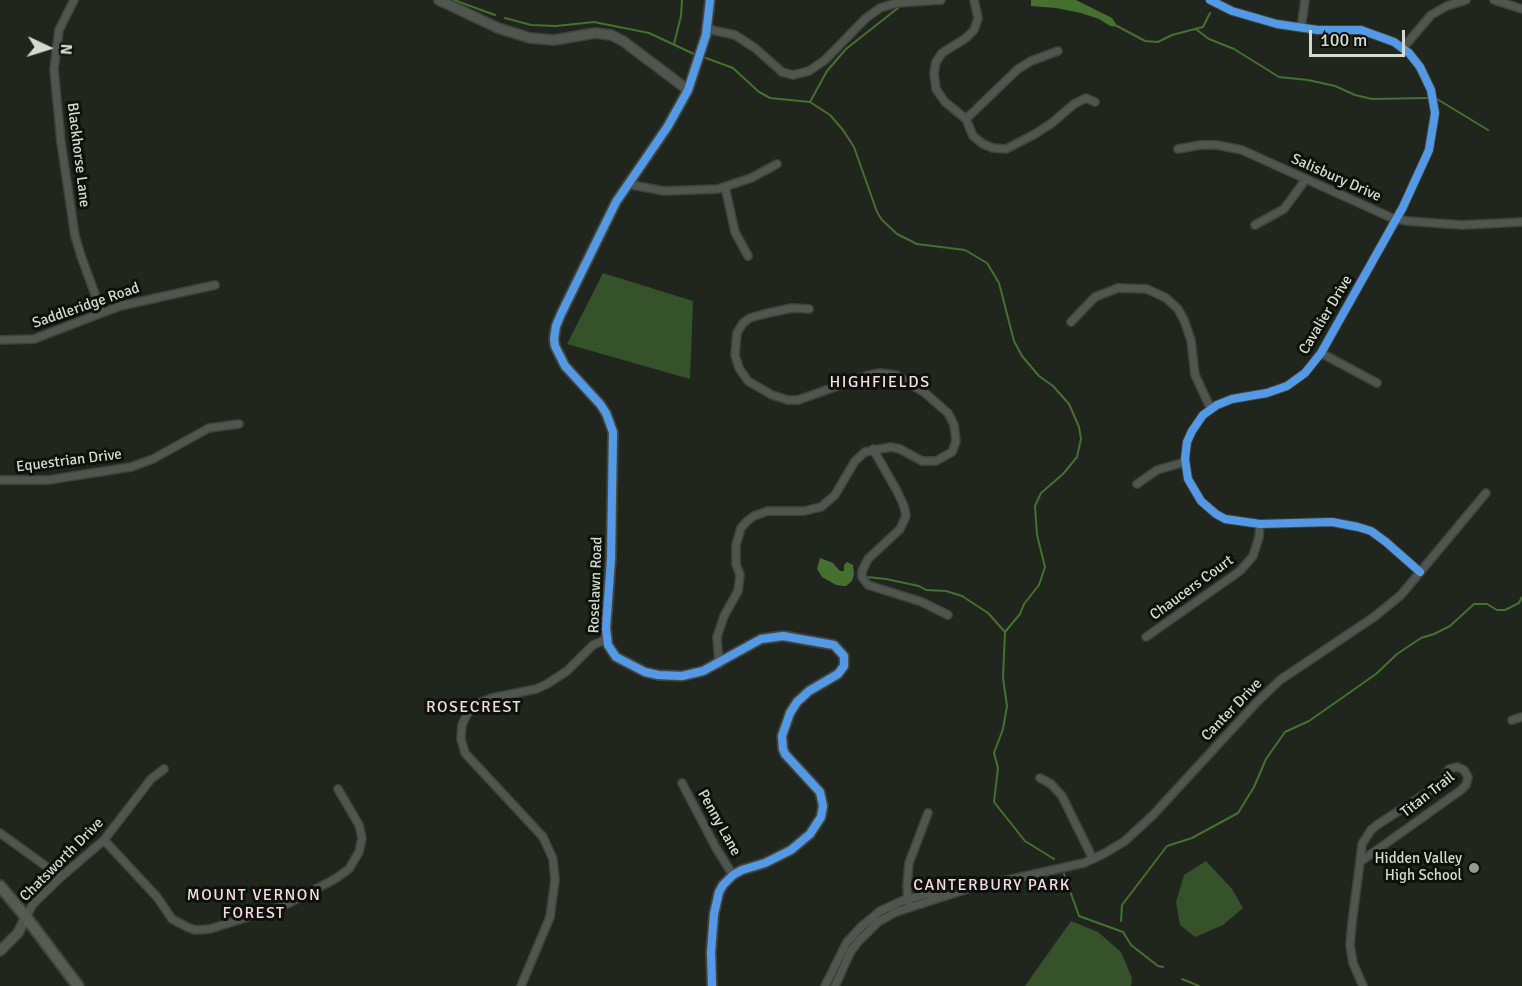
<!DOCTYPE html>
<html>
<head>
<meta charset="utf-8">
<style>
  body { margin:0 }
  #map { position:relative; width:1522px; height:986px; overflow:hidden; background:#20261e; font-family:Signika,sans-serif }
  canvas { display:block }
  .north { position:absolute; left:18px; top:18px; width:60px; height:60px; -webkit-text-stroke:4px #0c110a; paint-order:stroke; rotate:94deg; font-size:16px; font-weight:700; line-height:24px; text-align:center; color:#d3dad0 }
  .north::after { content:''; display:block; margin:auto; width:21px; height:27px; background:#d3dad0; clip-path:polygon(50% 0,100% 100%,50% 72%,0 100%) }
  .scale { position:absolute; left:1309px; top:30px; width:96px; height:27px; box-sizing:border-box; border:3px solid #d3dad0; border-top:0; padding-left:8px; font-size:18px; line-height:21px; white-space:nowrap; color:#d3dad0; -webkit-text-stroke:4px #0c110a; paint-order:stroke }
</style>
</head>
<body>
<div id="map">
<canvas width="1522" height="986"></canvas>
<div class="north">N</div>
<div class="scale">100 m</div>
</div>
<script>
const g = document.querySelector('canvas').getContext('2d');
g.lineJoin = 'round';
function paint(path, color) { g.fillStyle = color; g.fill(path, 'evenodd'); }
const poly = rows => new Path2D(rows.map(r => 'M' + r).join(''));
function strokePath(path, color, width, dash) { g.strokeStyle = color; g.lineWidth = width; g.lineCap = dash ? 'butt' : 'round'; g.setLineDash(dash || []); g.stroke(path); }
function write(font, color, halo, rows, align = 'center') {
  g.font = font + ' Signika,sans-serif'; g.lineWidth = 6; g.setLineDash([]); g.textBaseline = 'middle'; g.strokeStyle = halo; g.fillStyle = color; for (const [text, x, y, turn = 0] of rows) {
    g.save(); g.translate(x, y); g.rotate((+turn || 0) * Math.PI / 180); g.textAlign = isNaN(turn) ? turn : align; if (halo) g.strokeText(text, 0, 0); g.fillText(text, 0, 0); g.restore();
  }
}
const green = poly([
  [603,273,693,301,690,379,567,344],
  [1206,861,1232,889,1243,908,1223,925,1195,937,1180,925,1176,902,1184,875],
  [1071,921,1098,932,1121,952,1132,978,1131,986,1025,986]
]);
const water = poly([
  [1031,0,1076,0,1112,18,1118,27,1110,26,1099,19,1081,13,1056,8,1031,6],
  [820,558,833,563,840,571,844,571,844,565,847,562,853,565,854,574,852,581,846,586,843,586,836,585,822,577,817,569]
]);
const stream = poly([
  [454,0,495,15],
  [505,18,531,25,556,26,594,22,649,33,696,55],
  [1117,26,1145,41,1158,42,1172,35,1203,27,1210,13],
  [1197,30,1209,39,1234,49,1279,77,1308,80,1335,86,1355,95,1372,99,1428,98],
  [674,44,681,16,682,0],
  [706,58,733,68,759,92,770,98,810,102,830,115,843,130,854,147,877,212,882,220,897,234,917,244,965,250,987,263,999,283,1014,341,1022,356,1039,376,1053,386,1069,404,1079,427,1081,439,1077,457,1063,474,1041,493,1035,506,1037,535,1045,567,1039,585,1024,604,1020,614,1005,632,1003,678,1007,706,1003,729,994,753,998,768,994,802,1025,841,1054,859],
  [1437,99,1488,130],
  [810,102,827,71,846,49,898,8],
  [867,577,886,579,919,586,926,590,946,591,962,596,988,613,1005,632],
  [1064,874,1079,916,1123,932,1131,945,1158,966,1163,967],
  [1121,921,1122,905,1167,846,1192,838,1238,813,1254,787,1266,759,1285,732,1309,721,1376,674,1397,654,1421,638,1434,634,1450,626,1474,604,1487,604,1497,610,1505,610,1519,603,1522,597],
  [1182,979,1199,986]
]);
const minor = poly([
  [74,0,59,30,54,69,61,142,75,236,81,256,102,313],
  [974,0,978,18,974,30,966,38,942,53,936,62,934,73,936,89,945,102,966,119,973,136,983,144,993,148,1006,149,1035,134,1052,123,1074,104,1086,98,1095,102],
  [1210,0,1232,11,1277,24,1318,30,1361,30,1394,42,1409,53,1420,67,1431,90,1435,113,1429,150,1403,207,1321,353,1305,373,1287,386,1267,393,1232,399,1217,405,1203,415,1192,431,1187,442,1185,459,1188,479,1201,501,1216,514,1225,519,1260,524,1332,522,1358,527,1371,531,1386,542,1420,572],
  [1494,0,1522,9],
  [1301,28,1305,0],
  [707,29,735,35,755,48,782,72,793,75,809,71,825,60,866,18,880,8,897,3,941,0],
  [1403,48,1431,15,1447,6,1466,0],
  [966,119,1018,69,1031,61,1058,51],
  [1178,149,1200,145,1217,145,1242,150,1392,218,1407,221,1462,225,1522,222],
  [627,184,664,191,718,189,751,178,777,164],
  [725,187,735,232,748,256],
  [1255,225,1284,209,1306,179],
  [1071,322,1095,297,1118,288,1147,289,1166,298,1178,309,1184,320,1191,340,1195,375,1211,409],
  [0,340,34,339,120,306,215,285],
  [1321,353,1377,383],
  [873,449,897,491,904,506,906,516,900,529,868,559,862,571,862,577,868,585,922,602,948,615],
  [0,480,48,480,131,467,153,459,209,428,239,424],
  [1137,484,1157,470,1185,462],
  [1146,637,1240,571,1253,556,1259,537,1260,524],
  [719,664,717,637,724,616,738,591,740,575,736,564,736,545,741,528,747,521,754,516,768,511,804,511,821,507,835,495,855,461,865,452,891,447,900,449,922,461,936,461,952,452,956,441,954,425,948,413,925,393,896,375,880,373,869,375,798,400,788,400,772,395,748,381,739,368,735,355,737,333,743,323,750,318,764,314,792,308,809,309],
  [1512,720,1522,717],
  [1040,778,1051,784,1062,796,1093,859],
  [682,783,716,848,733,875],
  [0,833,61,877],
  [104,840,157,897,172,919,187,927,195,930,210,929,285,905,335,879,349,869,359,852,362,838,359,825,338,789],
  [1360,862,1461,790,1466,785,1468,777,1464,770,1457,767,1449,769,1442,783,1377,825,1371,830,1362,844,1361,854,1352,923,1350,945,1353,963,1363,986],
  [967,889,1084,863,1105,853,1125,841,1153,815,1257,702,1280,680,1374,617,1401,595,1486,493],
  [908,902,907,886,909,863,928,813],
  [26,917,33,904,61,877,104,840,151,779,164,769],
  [521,986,550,917,555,880,553,859,543,837,465,753,461,739,462,725,467,714,479,703,492,698,536,689,547,684,567,671,593,645,607,639],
  [825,986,847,942,862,926,880,911,904,900,928,894,967,889,896,912,878,922,858,942,851,951,835,986]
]);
const tertiary = poly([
  [439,0,498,28,530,38,554,40,595,33,611,35,623,41,688,90],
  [710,0,706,35,688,90,668,126,616,202,561,314,556,326,554,339,555,346,565,366,600,404,606,413,613,432,611,559,606,628,608,645,616,657,645,672,658,675,682,676,703,671,761,639,783,636,834,645,844,656,844,666,838,674,809,691,797,702,790,713,782,736,783,749,785,754,820,792,823,806,821,817,810,834,791,850,765,863,742,870,733,875,723,885,719,892,714,914,711,952,712,986],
  [0,951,18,933,26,917]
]);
const primary = poly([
  [0,886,26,917,78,986]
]);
const cycleway = poly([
  [710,0,706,35,688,90,668,126,616,202,561,314,556,326,554,339,555,346,565,366,600,404,606,413,613,432,611,559,606,628,608,645,616,657,645,672,658,675,682,676,703,671,761,639,783,636,834,645,844,656,844,666,838,674,809,691,797,702,790,713,782,736,783,749,785,754,820,792,823,806,821,817,810,834,791,850,765,863,742,870,733,875,723,885,719,892,714,914,711,952,712,986],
  [1210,0,1232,11,1277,24,1318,30,1361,30,1394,42,1409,53,1420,67,1431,90,1435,113,1429,150,1403,207,1321,353,1305,373,1287,386,1267,393,1232,399,1217,405,1203,415,1192,431,1187,442,1185,459,1188,479,1201,501,1216,514,1225,519,1260,524,1332,522,1358,527,1371,531,1386,542,1420,572]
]);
const markers = [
  [1474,868,6,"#949b92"]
];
const streetNames = [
  ["Blackhorse Lane",78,155,83],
  ["Salisbury Drive",1336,178,24],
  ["Saddleridge Road",86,306,-19],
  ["Cavalier Drive",1326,315,-59],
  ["Equestrian Drive",69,461,-7],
  ["Roselawn Road",596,585,-88],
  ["Chaucers Court",1192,588,-36],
  ["Canter Drive",1232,710,-46],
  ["Titan Trail",1428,795,-38],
  ["Penny Lane",719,823,61],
  ["Chatsworth Drive",62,860,-45]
];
const poiNames = [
  ["Hidden Valley",1462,859],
  ["High School",1462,876]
];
const neighbourhoodNames = [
  ["HIGHFIELDS",880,383],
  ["ROSECREST",474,708],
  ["CANTERBURY PARK",992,886],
  ["MOUNT VERNON",254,896],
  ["FOREST",254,914]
];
paint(green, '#36522a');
paint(water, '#457030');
strokePath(stream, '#457030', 2);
strokePath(minor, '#3e433c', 10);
strokePath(tertiary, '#3e433c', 12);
strokePath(primary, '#3e433c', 14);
strokePath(minor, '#51554f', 7);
strokePath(tertiary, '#51554f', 9);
strokePath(primary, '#565c54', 10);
strokePath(cycleway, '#5399e6', 8);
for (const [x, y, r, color] of markers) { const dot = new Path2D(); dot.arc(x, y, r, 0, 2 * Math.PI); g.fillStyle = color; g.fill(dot); strokePath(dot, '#0c110a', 2); }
write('15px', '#d3dad0', '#0c110a', streetNames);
write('15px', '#d3dad0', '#0c110a', poiNames, 'right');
g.letterSpacing = '1.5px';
write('16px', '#f7d8e8', '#0c110a', neighbourhoodNames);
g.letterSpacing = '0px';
</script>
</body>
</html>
